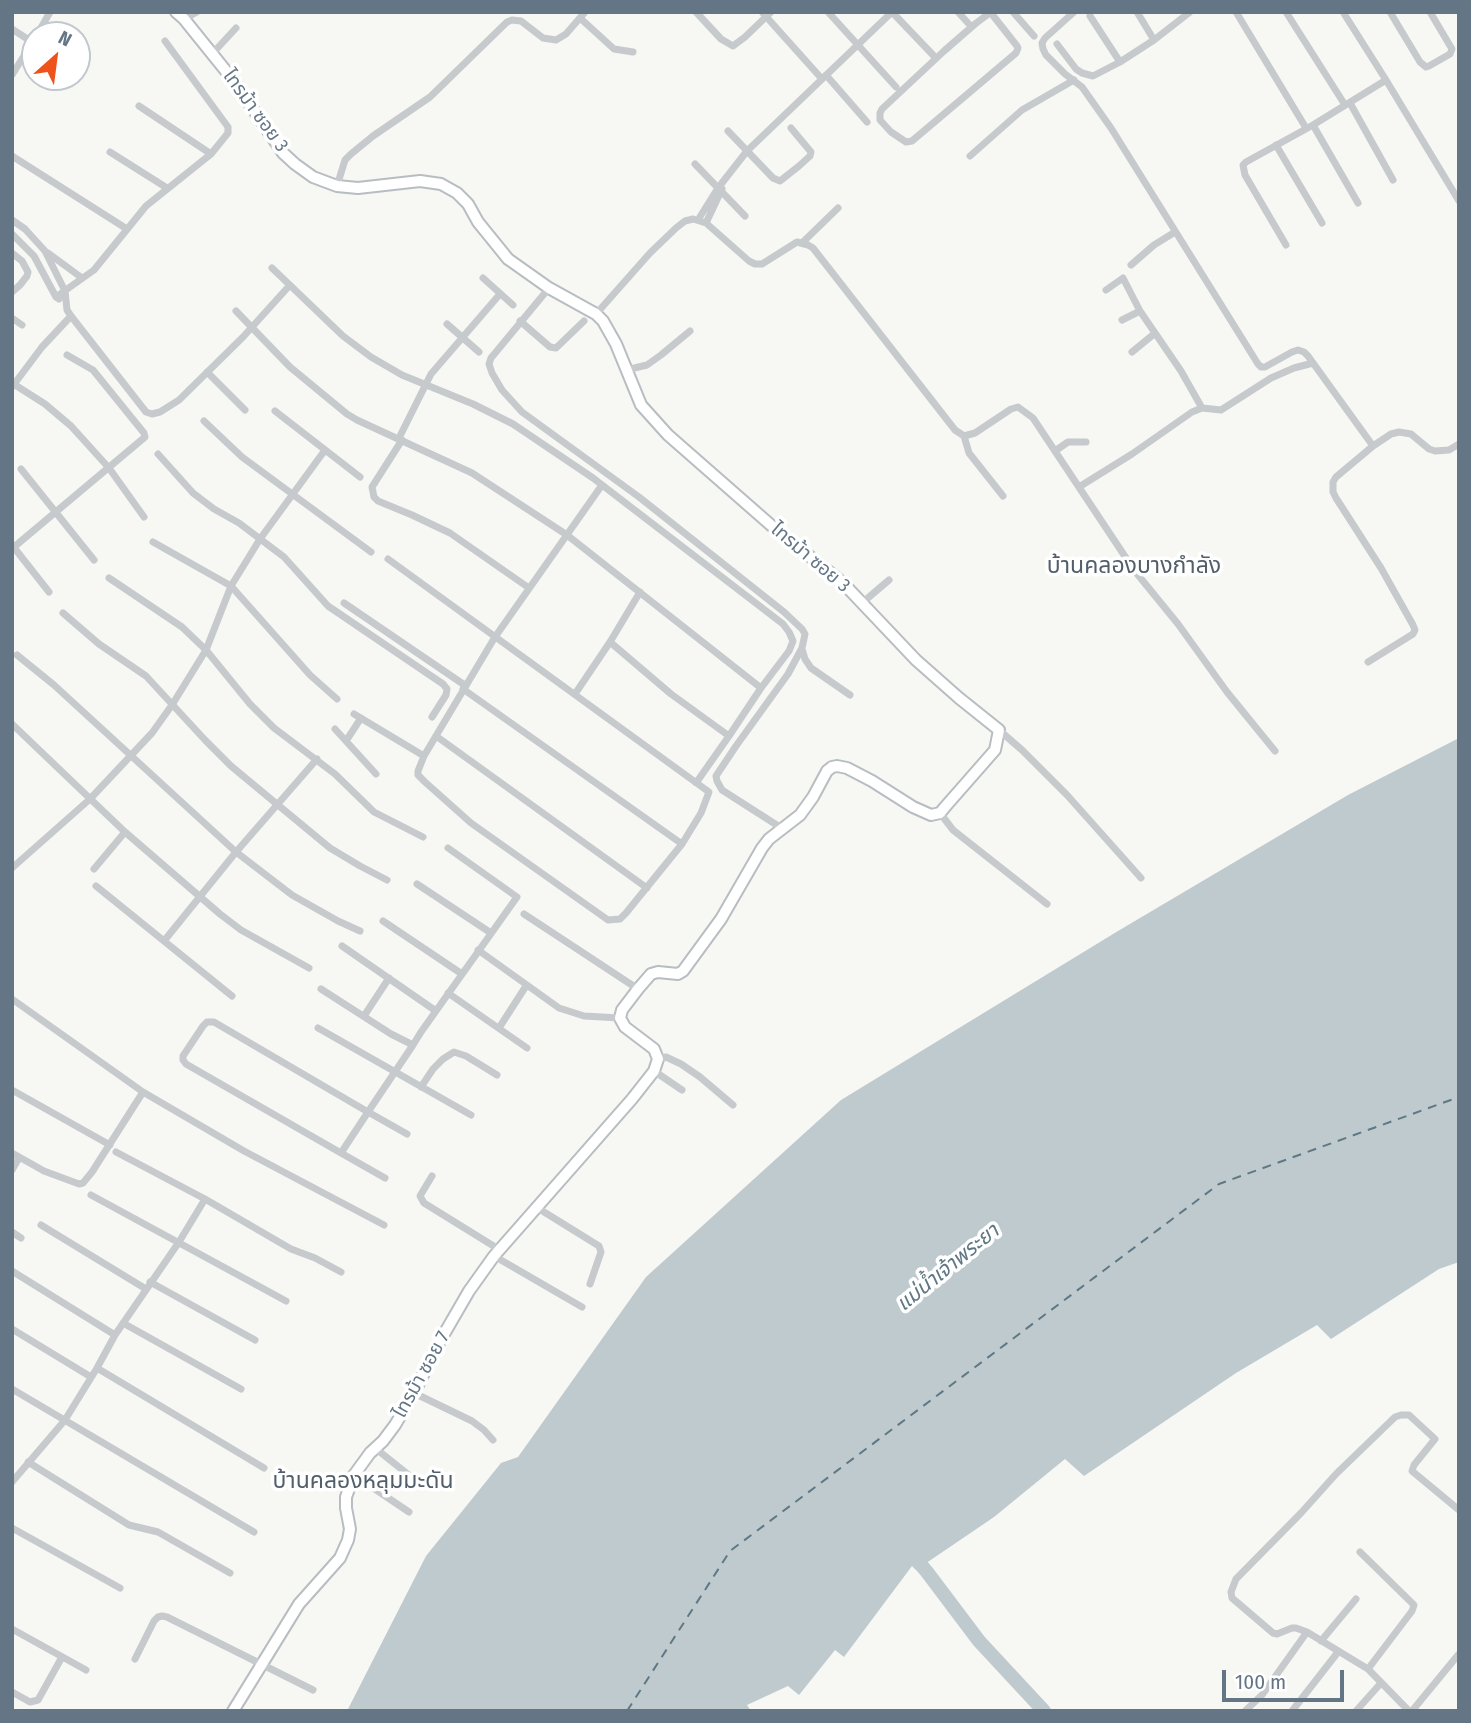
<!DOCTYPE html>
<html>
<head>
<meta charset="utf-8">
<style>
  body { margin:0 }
  #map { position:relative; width:1471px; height:1723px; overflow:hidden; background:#f7f7f3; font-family:"Fira Sans Condensed",sans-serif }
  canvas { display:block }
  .frame { position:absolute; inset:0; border:14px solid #647686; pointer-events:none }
  .north { position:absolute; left:21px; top:21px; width:70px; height:70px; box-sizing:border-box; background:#fff; border:2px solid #c1c8cf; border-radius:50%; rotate:28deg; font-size:19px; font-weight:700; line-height:28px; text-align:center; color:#647686 }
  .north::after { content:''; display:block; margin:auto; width:24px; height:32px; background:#ee531c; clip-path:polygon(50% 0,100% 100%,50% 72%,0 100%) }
  .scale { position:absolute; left:1222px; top:1670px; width:122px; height:32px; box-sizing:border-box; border:4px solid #647686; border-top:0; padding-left:9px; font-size:21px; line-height:24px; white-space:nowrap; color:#647686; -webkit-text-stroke:5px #fff; paint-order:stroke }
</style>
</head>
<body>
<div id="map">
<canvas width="1471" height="1723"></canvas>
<div class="frame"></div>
<div class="north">N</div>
<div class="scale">100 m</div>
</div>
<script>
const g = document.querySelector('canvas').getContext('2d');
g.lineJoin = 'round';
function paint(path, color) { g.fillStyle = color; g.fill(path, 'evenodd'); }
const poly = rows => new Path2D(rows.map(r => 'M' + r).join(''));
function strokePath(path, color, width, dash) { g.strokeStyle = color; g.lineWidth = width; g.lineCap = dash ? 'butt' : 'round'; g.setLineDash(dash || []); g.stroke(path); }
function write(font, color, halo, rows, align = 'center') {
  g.font = font + ' "Fira Sans Condensed","Noto Sans Thai",sans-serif'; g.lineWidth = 7; g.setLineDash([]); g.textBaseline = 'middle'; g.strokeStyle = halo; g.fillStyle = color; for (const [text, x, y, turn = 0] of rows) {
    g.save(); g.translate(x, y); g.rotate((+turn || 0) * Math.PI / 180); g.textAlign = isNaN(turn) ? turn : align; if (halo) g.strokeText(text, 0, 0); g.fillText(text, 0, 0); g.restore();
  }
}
const water = poly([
  [1459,738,1459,1262,1439,1269,1331,1339,1317,1325,1236,1373,1084,1476,1065,1459,994,1517,916,1570,912,1566,844,1657,835,1650,799,1695,788,1686,747,1705,751,1711,347,1711,426,1556,501,1463,518,1457,646,1277,841,1100,1118,931,1348,795]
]);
const river = poly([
  [910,1552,927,1572,979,1641,1044,1711]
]);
const ferry = poly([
  [627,1711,730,1551,1219,1184,1459,1097]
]);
const street = poly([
  [696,12,721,39,733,46,745,37,771,12],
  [762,12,822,79],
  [828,12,896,87],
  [958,12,968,23],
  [1013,12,1034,36],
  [1074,12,1045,38,1042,43,1043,49,1046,55,1065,74,1082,87,1111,128,1258,364,1261,367,1265,367,1292,352,1298,350,1304,352,1308,356,1373,446],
  [1137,12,1154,40],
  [1236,12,1306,128],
  [1286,12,1345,105],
  [1343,12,1386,80,1459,201],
  [1390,12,1420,62,1426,67,1429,66,1450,54,1452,49,1430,12],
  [991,13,1017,46,1018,48,1016,53,912,141,906,142,891,132,880,120,880,113,882,109,944,51,975,24,991,12],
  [1090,16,1120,62],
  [580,18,614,49,633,52],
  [184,19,197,12],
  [12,29,32,42],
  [37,35,50,12],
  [1057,44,1076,69,1082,73,1093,76,1120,62,1154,40,1190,12],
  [212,54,236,28],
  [12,75,35,38],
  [826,75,867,122],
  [1350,103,1393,180],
  [139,106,211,154],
  [1313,125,1358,203],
  [728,131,773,178,780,181,799,166,810,156,811,152,791,128],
  [1276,145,1322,223],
  [110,152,167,188],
  [12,156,127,229],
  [970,156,1022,110,1074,80],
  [695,164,745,216],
  [337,186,345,160,351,154,373,136,430,97,507,22,512,20,521,21,543,38,556,40,566,34,585,12],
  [12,220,25,229,45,251,65,291,67,310,71,316,146,412,152,414,160,412,179,400,243,337,290,285],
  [698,220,718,188,747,151,892,12,933,55],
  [706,223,722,189],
  [12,234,34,256,56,297,59,299],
  [803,242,838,208],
  [1286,245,1245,175,1243,165,1246,162,1313,125,1386,80],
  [12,253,22,261,28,272,27,276,20,285,12,292],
  [48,253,82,278],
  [1131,265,1154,245,1175,232],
  [272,268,343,336,371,357,402,375,473,404,513,424,593,478,783,624,789,632,793,641,789,651,761,688,729,736,671,694,610,642,640,592],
  [483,278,513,305],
  [549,288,491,358,489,364,492,373,502,390,522,412,639,497,784,612,802,629,805,634,802,648,788,674,736,746,716,776,717,781,722,790,783,829],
  [1106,290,1123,278,1140,311,1181,371,1202,408],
  [56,297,94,270,146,206,211,154,228,133,228,127,165,41],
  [236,311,290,367,347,414,357,420,472,473,567,535,761,688],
  [596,314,650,253,676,228,685,221,693,219,706,223,749,261,755,264,762,264,797,242,808,245,813,248,955,430,964,436,975,433,1011,409,1018,407,1033,418,1134,570,1178,624,1227,692,1275,751],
  [12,318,22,325],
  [1122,320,1140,311],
  [520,321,550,347,556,348,584,321],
  [447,324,479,352],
  [1132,352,1154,334],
  [626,370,647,365,661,355,690,331],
  [207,372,245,410],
  [12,383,45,404,71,426,109,468,144,517],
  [12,387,42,347,71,316],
  [275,411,360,477],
  [204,421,242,457,371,552],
  [964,436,969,453,1003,496],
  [399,438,431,374,500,294],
  [402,440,372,487,374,497,378,501,412,515,450,533,529,588],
  [1055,451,1068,442,1086,442],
  [158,454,193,493,214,509,239,523,284,557,328,606,443,684,447,689,446,695,432,717],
  [21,469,94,560],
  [1079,487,1132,454,1192,412,1202,408,1221,410,1271,378,1294,368,1313,363],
  [153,542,231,586,310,675,337,699],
  [12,545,49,592],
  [14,547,145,437,144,433,93,370,67,355],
  [388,559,709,792,701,813,682,844,626,913,620,919,608,920,471,823,425,782,418,775,418,771,424,756],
  [109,578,182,627,206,650,250,704,274,728,335,774,374,812,423,837],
  [344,603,466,686],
  [862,603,889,580],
  [63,613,99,644,146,676,205,740,231,766,278,805,330,848,360,866,387,880],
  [802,649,805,659,811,668,850,695],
  [17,655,54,685,236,852,292,895,338,921,360,931],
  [1368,662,1413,634,1415,630,1413,625,1381,568,1336,498,1333,492,1333,482,1336,477,1373,446,1391,434,1399,432,1411,434,1429,449,1435,451,1449,450,1459,444],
  [463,689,682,844],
  [575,694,610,642],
  [354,714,424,756,495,637,602,485],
  [12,724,125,832,220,914,241,930,309,968],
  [335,729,376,774],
  [999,730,1022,750,1067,795,1141,878],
  [436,736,647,888],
  [346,741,361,718],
  [696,783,729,736],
  [940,813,953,830,1047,904],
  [12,868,90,799,152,733,172,705,206,650,231,586,260,539,325,450],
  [94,869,125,832],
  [417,884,491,933],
  [96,886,232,996],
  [524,914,638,989],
  [383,921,462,974],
  [164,941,236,852,317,759],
  [342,946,436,1011],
  [478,950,559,1008,584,1016,620,1018],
  [321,989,391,1034,413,1045],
  [448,993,527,1048],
  [12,999,143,1092,244,1151,384,1225],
  [364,1016,389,978],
  [318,1028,471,1115],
  [499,1028,526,986],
  [658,1059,666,1057,681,1064,700,1077,733,1105],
  [654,1071,682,1090],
  [421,1087,433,1069,443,1059,454,1052,466,1056,497,1075],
  [12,1090,110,1145],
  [407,1134,368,1112,214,1022,207,1022,203,1026,183,1056,183,1060,186,1064,341,1153,368,1112,413,1045,421,1032,517,897,448,848],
  [116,1152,205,1199,291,1249,315,1258,341,1272],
  [12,1153,44,1171,79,1184,83,1183,92,1172,143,1092],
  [341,1153,385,1178],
  [12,1170,19,1158],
  [432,1176,420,1196,424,1203,500,1250],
  [91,1195,286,1301],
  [536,1207,599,1246,601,1252,590,1284],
  [41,1225,146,1289],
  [12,1232,21,1238],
  [494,1256,582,1307],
  [12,1271,115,1335],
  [150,1282,255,1340],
  [123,1323,241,1389],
  [12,1329,91,1377],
  [97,1368,264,1468],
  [12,1389,254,1532],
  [414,1393,472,1421,484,1430,493,1440],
  [375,1448,415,1480],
  [28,1462,129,1525,158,1532,230,1573],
  [354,1475,409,1512],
  [12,1482,65,1420,97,1368,115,1335,179,1242,205,1199],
  [12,1528,120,1588],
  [1360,1552,1414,1605,1412,1611,1368,1669],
  [12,1629,86,1670],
  [1321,1641,1356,1599],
  [135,1659,154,1621,158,1617,162,1616,167,1617,313,1690],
  [12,1692,30,1702,38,1700,62,1657],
  [1245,1711,1262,1695,1307,1632],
  [1292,1711,1338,1652],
  [1356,1711,1381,1683],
  [1409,1711,1368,1669,1307,1632,1296,1628,1292,1628,1277,1634,1273,1633,1232,1598,1231,1592,1236,1579,1301,1513,1336,1474,1395,1417,1401,1415,1409,1415,1435,1439,1414,1465,1412,1471,1459,1510],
  [1412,1711,1458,1655]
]);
const secondary = poly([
  [176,12,184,19,234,81,283,153,295,164,313,177,337,186,358,188,420,181,441,184,457,193,468,204,478,222,508,259,549,288,596,314,603,321,616,344,641,405,668,435,773,527,843,583,916,660,959,698,999,730,995,750,945,807,940,813,931,815,913,807,872,781,847,768,837,766,832,767,827,771,813,797,800,815,769,839,762,848,721,919,683,971,678,974,658,972,651,974,638,989,622,1010,620,1018,625,1027,654,1049,658,1059,654,1071,632,1099,494,1256,469,1291,440,1341,414,1393,395,1425,383,1441,370,1453,354,1475,346,1497,346,1508,350,1529,348,1540,340,1558,299,1604,233,1711]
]);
const streetNames = [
  ["ไทรม้า ซอย 3",255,111,54],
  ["ไทรม้า ซอย 3",810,558,40],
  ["ไทรม้า ซอย 7",422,1375,-61]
];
const waterNames = [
  ["แม่น้ำเจ้าพระยา",948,1268,-39]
];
const quarterNames = [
  ["บ้านคลองบางกำลัง",1134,567],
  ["บ้านคลองหลุมมะดัน",363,1482]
];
paint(water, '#bfcacf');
strokePath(river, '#bfcacf', 14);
strokePath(ferry, '#5f7883', 2, [9, 7]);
strokePath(secondary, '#b8bdc2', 14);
strokePath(street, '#c6cacd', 7);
strokePath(secondary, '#fff', 10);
write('19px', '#647686', '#fff', streetNames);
write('italic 21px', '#5f7883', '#fff', waterNames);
write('23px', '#525f6b', '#fff', quarterNames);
</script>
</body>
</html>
